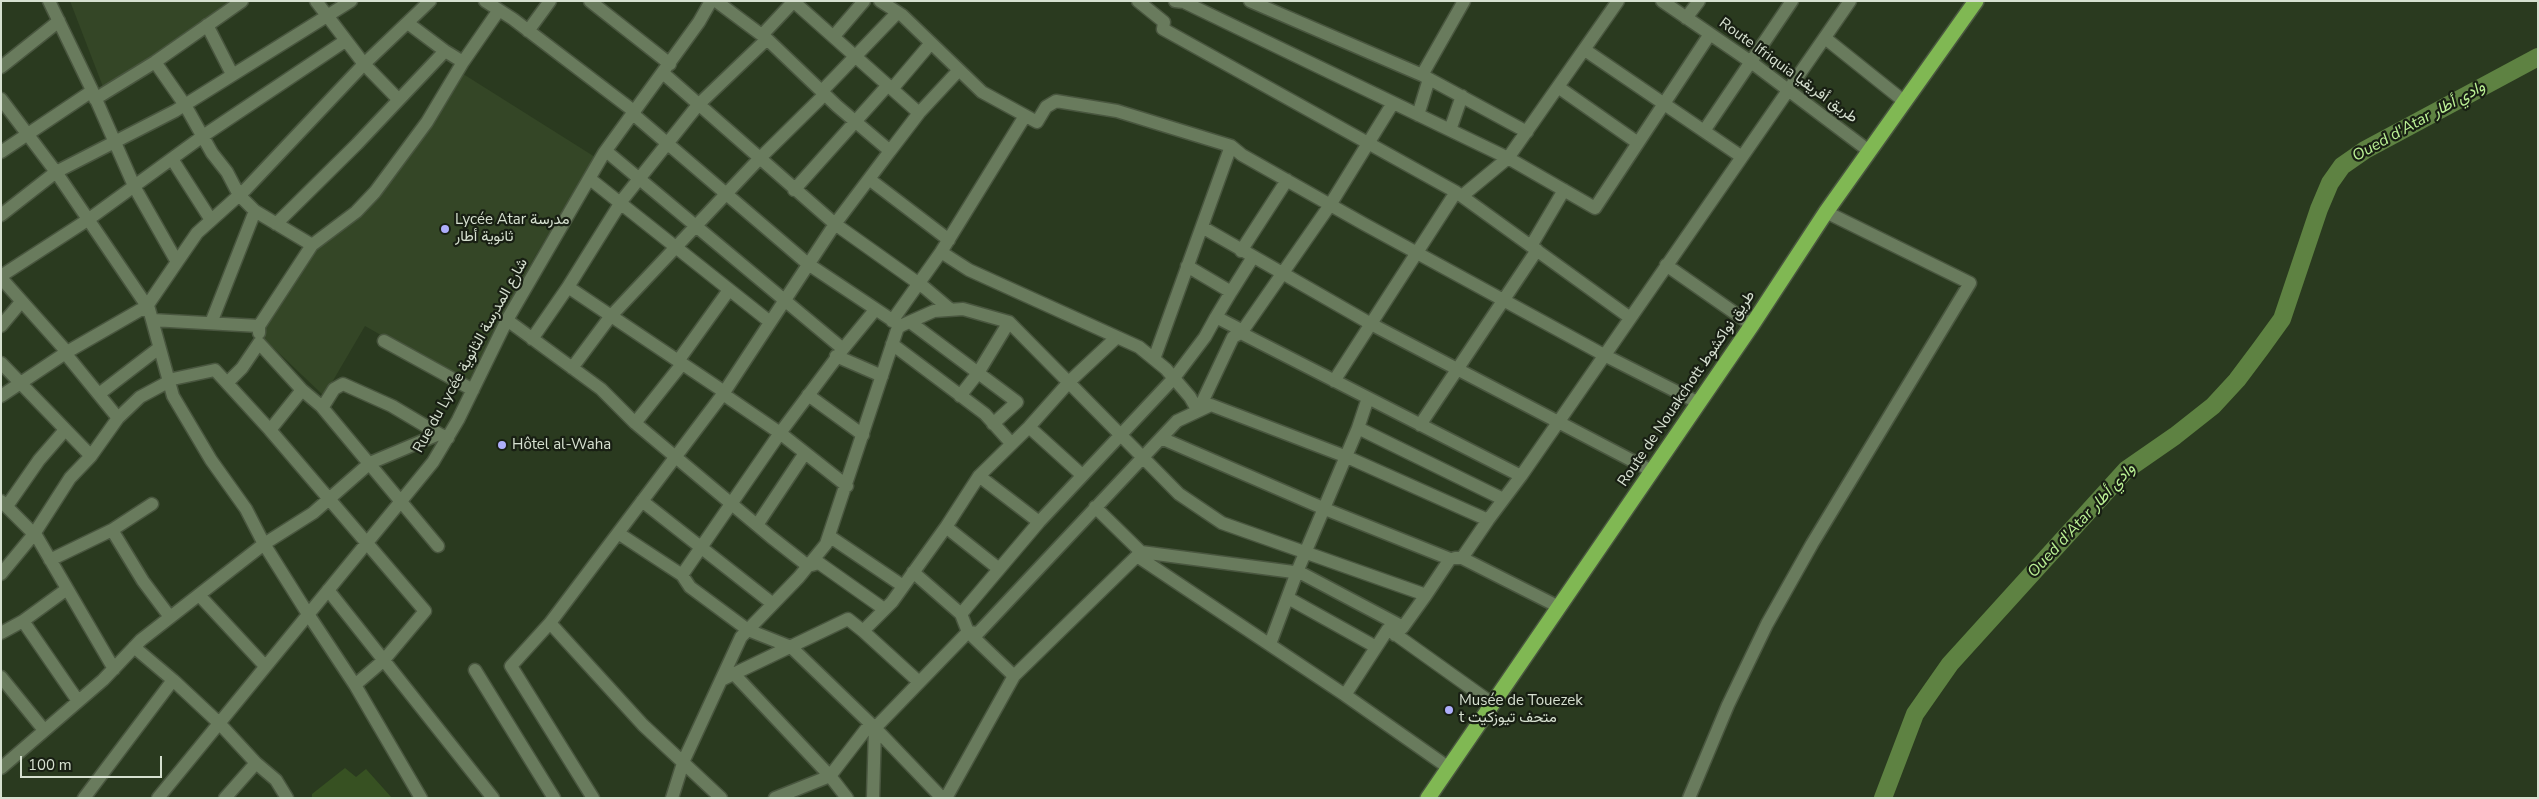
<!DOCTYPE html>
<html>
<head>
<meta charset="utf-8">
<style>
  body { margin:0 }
  #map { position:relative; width:2539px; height:799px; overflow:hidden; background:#2a3a1f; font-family:"Nunito Sans",sans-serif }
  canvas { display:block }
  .frame { position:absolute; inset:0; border:2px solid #d6e0d0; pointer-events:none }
  .scale { position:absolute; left:20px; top:756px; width:142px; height:22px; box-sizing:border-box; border:2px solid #d6e0d0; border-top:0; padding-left:6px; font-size:15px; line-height:18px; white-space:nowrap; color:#d6e0d0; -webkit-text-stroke:4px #181f13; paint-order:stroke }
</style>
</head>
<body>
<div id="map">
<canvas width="2539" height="799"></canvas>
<div class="frame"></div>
<div class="scale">100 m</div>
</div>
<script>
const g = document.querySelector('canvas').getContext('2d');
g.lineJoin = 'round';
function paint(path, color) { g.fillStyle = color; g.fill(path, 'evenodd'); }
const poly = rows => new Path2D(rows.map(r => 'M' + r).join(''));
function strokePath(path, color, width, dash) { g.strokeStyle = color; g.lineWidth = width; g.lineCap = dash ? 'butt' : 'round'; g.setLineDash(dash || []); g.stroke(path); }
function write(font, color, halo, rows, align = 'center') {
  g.font = font + ' "Nunito Sans",Vazirmatn,sans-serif'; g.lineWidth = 4.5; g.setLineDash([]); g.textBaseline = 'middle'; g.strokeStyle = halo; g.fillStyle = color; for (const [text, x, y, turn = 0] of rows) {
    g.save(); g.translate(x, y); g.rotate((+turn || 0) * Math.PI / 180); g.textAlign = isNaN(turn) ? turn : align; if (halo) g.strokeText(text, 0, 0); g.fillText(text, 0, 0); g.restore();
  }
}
const built = poly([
  [70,1,230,1,105,92],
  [460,72,595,157,534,258,467,384,365,326,324,396,260,335,320,244,359,214]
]);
const green = poly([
  [345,768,356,777,366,769,392,798,312,798,312,794]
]);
const river = poly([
  [1883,798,1915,714,1950,664,2126,470,2175,436,2213,406,2237,380,2261,348,2282,319,2319,209,2330,183,2342,166,2365,150,2538,57]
]);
const minor = poly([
  [49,1,91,88,135,188,177,262,147,306],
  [316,1,364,64,398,99],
  [485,1,513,19,635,112],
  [590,1,670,64],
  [716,1,767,39],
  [793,1,919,113],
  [880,1,902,15,982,92,1037,122,1046,107,1056,101,1117,111,1231,146,1242,155,1364,224,1604,355,1699,403],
  [1138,1,1164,22,1163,29,1456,192,1629,317],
  [1175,1,1184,2,1508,158,1595,208,1710,34],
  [1250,1,1422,75,1464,1],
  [1662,1,1751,62,1869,151],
  [1686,18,1699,1],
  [409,24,445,51],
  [207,25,232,74],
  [528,31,550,1],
  [762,35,794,1],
  [834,36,864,1],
  [1825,38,1905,102],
  [1585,50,1742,157],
  [155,62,185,105,212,153,227,172,239,195,255,211,312,245],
  [463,62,499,10],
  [1,67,59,21],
  [663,73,835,224,925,288,951,310],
  [1422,75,1527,132],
  [1558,87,1638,143],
  [892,89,931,43],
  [822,91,897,13],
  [1,99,56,172,149,309,173,396,211,460,246,509,264,544,308,614,355,685,421,798],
  [95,99,155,62,242,1],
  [1393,103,1330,205,1241,333,1521,476],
  [633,114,808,264,901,326],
  [1418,115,1429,79],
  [1450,130,1462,96],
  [1704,131,1792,1],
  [606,151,843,349,780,433,682,575,690,587,748,630,791,647,875,728,942,798],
  [1,152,92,91],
  [172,159,211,220],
  [590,179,770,322],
  [869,179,949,240],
  [794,190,888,85],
  [1462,196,1508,158,1618,1],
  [1,215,56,172,175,111,351,1],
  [1202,227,1371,324,1652,471],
  [1531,246,1564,190],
  [1241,251,1287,180],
  [941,252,969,270,1139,347,1166,369,1190,397,1198,411],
  [177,262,197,233,246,189,364,64,430,1],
  [1666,265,1752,325],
  [1187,266,1231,292,1216,317],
  [1,276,89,219,203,136,345,41],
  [1,278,67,352],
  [568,287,623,199,698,105,767,39,837,106,890,151,919,113,959,70],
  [1231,292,1253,257],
  [152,320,259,326,259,333],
  [507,320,601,389,635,423,771,537,808,566,819,563,884,609],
  [892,321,941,252,1025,116],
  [910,322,1017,402,993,424],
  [211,323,255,211],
  [1,326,21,302],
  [259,326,312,245,356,212,375,192,427,122,463,62,445,51,357,144,276,224],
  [532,339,568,287,720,389,723,394,780,433,847,486],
  [384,341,473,390],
  [892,344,985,414,1011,443],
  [843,349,875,310],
  [836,356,882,376],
  [1154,359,1231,146],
  [678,361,729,290],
  [1,363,91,456],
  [572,368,610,317,759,159,825,94],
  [168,380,215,370,270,430,302,390,259,343,242,368,228,382],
  [1334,381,1456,192],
  [302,390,321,406,324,405,334,389,343,384,392,406,439,434],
  [99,394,159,348],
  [808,395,863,435],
  [1,396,67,352,140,310,149,309],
  [960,396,978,373,1009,322],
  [321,406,438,546],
  [1198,411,1233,337,1241,333],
  [118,418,140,397,168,382],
  [635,423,682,364],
  [1420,425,1537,250],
  [1029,427,1082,475],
  [1358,428,1368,398],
  [270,430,425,611,384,660,355,685],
  [1161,438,1325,509,1450,559,1426,595],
  [979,476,1039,522],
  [1,501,37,537,114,669],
  [642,501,773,604],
  [7,506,39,460,65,430],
  [1095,507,1141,552],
  [757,525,805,453],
  [946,527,999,569],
  [112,530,152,504],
  [618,533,682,575],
  [829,536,903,586],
  [1137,556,1345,695,1449,768],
  [1455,558,1462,558,1488,520],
  [1462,558,1559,607],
  [50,560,112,530,143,581,170,617],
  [913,572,961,614,968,632,1014,676,1141,552,1301,573,1403,627],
  [1,574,34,534,70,478,91,456,118,418,65,353],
  [328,590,493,798],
  [199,595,265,666],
  [1288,598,1376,647],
  [961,614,1039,522,1174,378,1205,337,1216,317,1243,331],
  [23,621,67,589],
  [550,623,511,666,593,798],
  [863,631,919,682],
  [1,633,23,621,78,701],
  [1270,644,1297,572,1358,428,1503,499],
  [475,670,554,798],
  [734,674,830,776,775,798],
  [1,677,44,730],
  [173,680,219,723,256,763],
  [721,680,848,619,863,631,892,602,946,527,979,476,1029,427,1070,381,1117,337],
  [1345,695,1388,629,1493,704],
  [1,768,103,680,141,640,264,544,313,513,370,463,439,434,448,438],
  [84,798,173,680,134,647],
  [158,798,433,462,458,420,507,320,604,153,699,22,711,1],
  [225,798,256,763,276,780,287,798],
  [672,798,684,760,741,637,799,577,826,544,898,327,934,311,963,309,1009,322,1179,494,1222,523,1426,595,1403,627,1395,635],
  [721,798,643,725,550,623,723,394,835,224,890,151],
  [847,798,830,776,870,724],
  [873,798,875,728,968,632,978,633,1177,421,1211,405,1347,457,1488,520,1521,476,1850,1],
  [946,798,1014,676],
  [1689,798,1728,705,1767,624,1812,544,1970,283,1826,212]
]);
const highway = poly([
  [1428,798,1752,325,1826,212,1976,1]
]);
const markers = [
  [445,229,5,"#aeaefb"],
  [502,445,5,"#aeaefb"],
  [1449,710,5,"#aeaefb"]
];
const streetNames = [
  ["Route Ifriquia طريق أفريقيا",1788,71,36],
  ["Rue du Lycée شارع المدرسة الثانوية",471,356,-61],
  ["Route de Nouakchott طريق نواكشوط",1687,389,-56]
];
const poiNames = [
  ["Lycée Atar مدرسة",455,220],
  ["ثانوية أطار",455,237],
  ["Hôtel al-Waha",512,445],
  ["Musée de Touezek",1459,701],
  ["t متحف تيوزكيت",1459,718]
];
const waterNames = [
  ["Oued d'Atar وادي أطار",2419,122,-29],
  ["Oued d'Atar وادي أطار",2082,521,-47]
];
paint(built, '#344626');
paint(green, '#375122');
strokePath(river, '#5e8242', 18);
strokePath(minor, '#49563f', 15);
strokePath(highway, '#49563f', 18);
strokePath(minor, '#697b5d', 12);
strokePath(highway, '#80b853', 15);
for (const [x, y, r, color] of markers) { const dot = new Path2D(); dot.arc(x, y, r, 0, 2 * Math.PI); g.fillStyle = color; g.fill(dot); strokePath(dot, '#181f13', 2); }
write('15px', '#d6e0d0', '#181f13', streetNames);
write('15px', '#d6e0d0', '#181f13', poiNames, 'left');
write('italic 16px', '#bbf195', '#181f13', waterNames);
</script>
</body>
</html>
